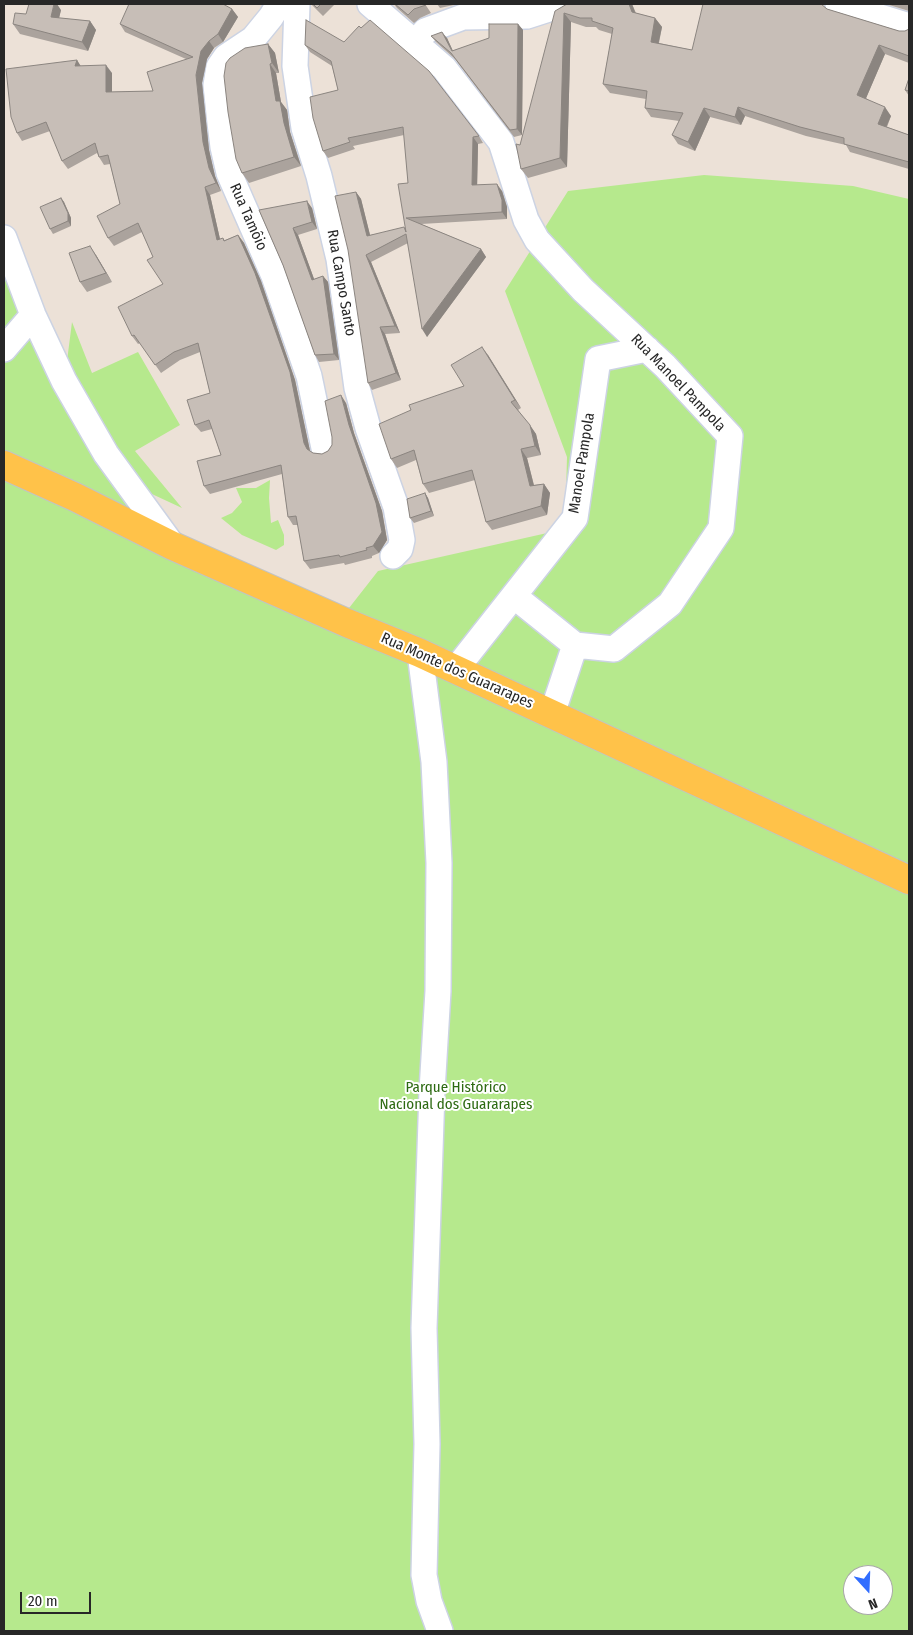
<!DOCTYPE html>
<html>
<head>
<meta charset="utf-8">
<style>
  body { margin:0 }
  #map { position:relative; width:913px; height:1635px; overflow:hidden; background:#ece1d7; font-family:"Fira Sans Condensed",sans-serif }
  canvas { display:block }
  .frame { position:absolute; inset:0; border:5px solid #272727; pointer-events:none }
  .north { position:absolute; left:843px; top:1565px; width:50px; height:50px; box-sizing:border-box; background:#fff; border:1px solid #a9a9a9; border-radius:50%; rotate:160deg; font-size:14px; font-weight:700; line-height:20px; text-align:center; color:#272727 }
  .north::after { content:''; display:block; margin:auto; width:18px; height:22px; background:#316dff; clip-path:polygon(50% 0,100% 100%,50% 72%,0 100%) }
  .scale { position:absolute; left:20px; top:1592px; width:71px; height:22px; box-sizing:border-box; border:2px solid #272727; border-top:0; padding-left:6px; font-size:15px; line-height:18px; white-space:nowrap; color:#272727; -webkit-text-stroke:4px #fff; paint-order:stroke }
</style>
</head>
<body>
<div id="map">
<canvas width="913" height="1635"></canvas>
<div class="frame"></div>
<div class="north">N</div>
<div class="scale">20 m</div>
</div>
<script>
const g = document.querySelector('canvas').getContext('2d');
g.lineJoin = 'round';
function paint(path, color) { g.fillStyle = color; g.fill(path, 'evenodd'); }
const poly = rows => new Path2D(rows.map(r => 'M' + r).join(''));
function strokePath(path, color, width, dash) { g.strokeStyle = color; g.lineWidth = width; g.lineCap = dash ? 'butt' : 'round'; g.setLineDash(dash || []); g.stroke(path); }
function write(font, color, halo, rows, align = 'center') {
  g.font = font + ' "Fira Sans Condensed",sans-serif'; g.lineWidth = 4; g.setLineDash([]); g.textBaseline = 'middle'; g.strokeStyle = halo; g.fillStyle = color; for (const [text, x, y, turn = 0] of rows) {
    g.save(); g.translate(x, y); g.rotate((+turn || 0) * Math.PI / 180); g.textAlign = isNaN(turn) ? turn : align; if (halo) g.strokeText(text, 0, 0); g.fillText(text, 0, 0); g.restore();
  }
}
const green = poly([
  [704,175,853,186,909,199,909,1631,4,1631,4,221,62,366,67,361,72,322,92,373,138,352,180,425,135,451,182,508,126,482,173,546,342,617,378,571,565,529,567,457,505,291,568,191],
  [853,1575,883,1575,883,1605,853,1605],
  [270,480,269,498,271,523,278,520,284,535,284,545,276,550,242,535,221,518,232,513,242,502,236,488,256,488]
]);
const minor = poly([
  [279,4,271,17,253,39,226,57,219,67,216,85,220,123,223,147,229,173,274,276,309,376,324,448],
  [297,4,295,66,304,128,319,176,339,259,357,388,368,428,396,507,402,540,400,549,393,556],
  [370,4,444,68,501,142,526,220,537,240,583,290,665,366,730,436,721,528,670,604,614,649,575,645,552,714],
  [838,4,909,26],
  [417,45,425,31,463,17,527,16,561,5,561,4],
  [4,238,33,315,64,381,106,454,173,546],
  [4,349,33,315],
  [514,596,575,645],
  [420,653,434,762,439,863,438,991,432,1091,424,1328,427,1444,424,1575,429,1601,440,1631],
  [456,669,575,518,598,359,647,349]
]);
const major = poly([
  [4,465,75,497,173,546,347,623,420,653,909,880]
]);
const wall = poly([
  [311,4,335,4,323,16],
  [394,4,425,4,431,13,420,18,414,23,397,8],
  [437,4,458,4,440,8],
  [567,4,632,4,636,13,655,18,662,27,659,43,692,50,824,7,827,9,899,31,905,31,909,29,909,63,885,54,866,98,891,116,887,127,909,135,909,169,850,152,846,145,806,136,745,116,741,125,710,117,695,151,678,144,672,135,679,121,651,117,645,108,646,99,610,93,603,84,612,34,599,30,596,27,586,27,571,22,567,167,528,178,521,169,520,145],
  [886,4,909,4,909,11],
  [232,9,238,17,223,42,214,48,207,59,202,83,209,150,215,176,221,191,210,195,220,239,225,240,238,235,244,243,261,281,295,380,310,451,313,453,322,454,328,451,332,445,346,403,354,433,382,511,387,540,379,553,372,556,372,558,345,565,344,563,310,569,304,561,298,525,293,525,288,517,282,474,210,494,204,486,221,455,212,429,201,432,195,425,210,393,200,352,180,360,161,373,140,343,138,344,132,336,163,284,153,257,142,232,114,246,108,238,120,204,110,164,104,165,99,157,97,153,68,169,62,161,50,131,22,141,17,133,77,60,80,66,112,73,112,92,153,91,186,59,125,32,120,24],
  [61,10,59,18,90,21,96,30,88,51,20,34,13,24,26,14],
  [518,24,523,30,522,135,514,137,455,59,436,42,431,36,447,38,453,51,489,38],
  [268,44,275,53,279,73,276,73,281,102,287,110,290,132,301,166,249,183,242,173],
  [305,45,479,136,483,143,478,144,477,185,502,191,507,207,507,219,421,224,481,249,486,257,427,337,408,243,371,262,400,333,385,334,401,380,372,390,368,383,356,192,361,199,370,235,406,229,408,183,404,135,353,146,355,149,328,158,323,151,338,90,332,66,310,52],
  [909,78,909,96,905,90],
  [61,198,64,202,71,218,71,226,53,234,50,229],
  [312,208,317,229,298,235,314,279,323,276,328,282,339,360,319,362,315,355,283,265,259,210],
  [96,255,112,282,87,292,80,282],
  [488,355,521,408,518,410,536,434,541,455,527,458,534,485,544,484,550,493,547,515,492,530,486,522,475,480,429,493,423,484,416,460,397,468,391,459,464,386],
  [425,493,428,498,434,516,414,523,410,518]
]);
const shadedWall = poly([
  [54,4,57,4,61,10,57,26,51,17],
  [629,4,632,4,638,20,632,12],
  [232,9,238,17,223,42,218,34],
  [564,13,571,22,567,167,560,158],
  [655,18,662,27,657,50,651,42],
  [90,21,96,30,88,51,82,42],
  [518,24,523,30,522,135,517,129],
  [442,32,447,38,456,58,452,51],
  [209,41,214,48,207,59,202,83,209,150,215,176,221,191,216,183,209,168,203,142,196,75,201,51],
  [268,44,275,53,279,73,272,63],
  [879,45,885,54,864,103,857,95],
  [77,60,82,68,75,66],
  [270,64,276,73,281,102,287,110,290,132,301,166,294,157,276,101],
  [106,65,112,73,112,100,106,92],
  [738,107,745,116,741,125,735,117],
  [885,107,891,116,884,132,878,124],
  [704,108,710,117,695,151,688,142],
  [473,137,478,144,477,192,472,185],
  [497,184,502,191,507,207,507,219,502,212],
  [205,187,210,195,222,248,217,240],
  [356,192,361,199,372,243,367,236],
  [61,198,64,202,71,218,71,226,68,221],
  [307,201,312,208,317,229,312,222],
  [293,228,298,235,317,287,312,280],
  [238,235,244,243,261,281,295,380,310,451,307,449,304,443],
  [90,246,96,255,112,282,106,273],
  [481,249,486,257,427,337,422,329],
  [366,255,371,262,400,333,395,326],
  [323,276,328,282,339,360,334,354],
  [380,327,385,334,401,380,396,373],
  [482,347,488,355,521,408,515,400],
  [341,395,346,403,354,433,382,511,387,540,379,553,373,546,349,425],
  [530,425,536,434,541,455,535,446],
  [521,449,527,458,536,494,530,486],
  [544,484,550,493,547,515,541,506],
  [425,493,428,498,434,516,431,511]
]);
const building = poly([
  [29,4,54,4,51,17,90,21,82,42,13,24,15,13,26,14,29,4],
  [129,4,223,4,232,9,218,34,209,41,201,51,196,75,203,142,209,168,216,183,205,187,217,240,223,238,224,241,238,235,255,273,290,372,304,443,307,449,313,453,322,454,328,451,332,445,332,437,325,401,341,395,349,425,376,503,382,532,373,546,366,548,367,550,340,557,339,555,304,561,296,516,288,517,281,465,204,486,197,461,221,455,209,420,195,425,187,400,210,393,198,343,174,352,155,365,134,335,132,336,118,307,163,284,147,260,153,257,138,223,108,238,97,216,120,204,108,155,99,157,95,143,62,161,46,122,17,133,11,117,6,69,77,60,75,66,106,65,106,92,153,91,147,72,193,57,120,24,129,4],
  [313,4,321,4,317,8,313,4],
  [395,4,425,4,426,5,414,9,408,15,395,4],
  [567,4,629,4,632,12,655,18,651,42,692,50,703,4,821,4,827,9,899,31,905,31,909,29,909,56,879,45,857,95,885,107,878,124,909,135,909,162,844,144,844,138,800,127,738,107,735,117,704,108,688,142,672,135,683,113,645,108,647,91,603,84,613,28,592,21,592,18,580,18,564,13,560,158,521,169,516,144,520,145,555,11,567,4],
  [306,20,344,42,359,26,361,28,370,20,429,71,479,136,473,137,472,185,497,184,502,200,502,212,406,218,481,249,422,329,406,234,366,255,395,326,380,327,396,373,368,383,348,250,335,196,356,192,367,236,404,227,406,232,398,184,408,183,403,127,348,138,350,142,323,151,313,118,310,97,338,90,331,61,305,45,306,20],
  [489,24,518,24,517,129,510,130,451,53,431,36,442,32,452,51,489,38,489,24],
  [268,44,272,63,270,64,276,101,280,101,284,123,294,157,242,173,236,159,228,112,224,76,226,63,230,58,245,48,268,44],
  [909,78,909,91,905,90,909,78],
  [61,198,68,213,68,221,50,229,40,207,61,198],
  [307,201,312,222,293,228,312,280,323,276,334,354,315,355,283,265,259,210,307,201],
  [90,246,106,273,80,282,69,253,90,246],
  [482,347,515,400,511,402,530,425,535,446,521,449,530,486,544,484,541,506,486,522,472,470,423,484,414,450,391,459,379,424,411,410,409,405,464,386,451,365,482,347],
  [425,493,431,511,410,518,407,499,425,493]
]);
const streetNames = [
  ["Rua Tamôio",248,217,66],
  ["Rua Campo Santo",341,283,80],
  ["Rua Manoel Pampola",678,383,46],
  ["Manoel Pampola",582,463,-81],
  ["Rua Monte dos Guararapes",457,671,24]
];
const parkNames = [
  ["Parque Histórico",456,1088],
  ["Nacional dos Guararapes",456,1105]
];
paint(green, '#b6e98d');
strokePath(minor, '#ccd3e3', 28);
strokePath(major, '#c3c3c3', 30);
strokePath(minor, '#fff', 25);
strokePath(major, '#ffc249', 28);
paint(wall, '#aba39d');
paint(shadedWall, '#8b8580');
paint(building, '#c7beb7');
strokePath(building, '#8b8580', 1);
write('15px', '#272727', '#fff', streetNames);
write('15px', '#2d6a12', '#fff', parkNames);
</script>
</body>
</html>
